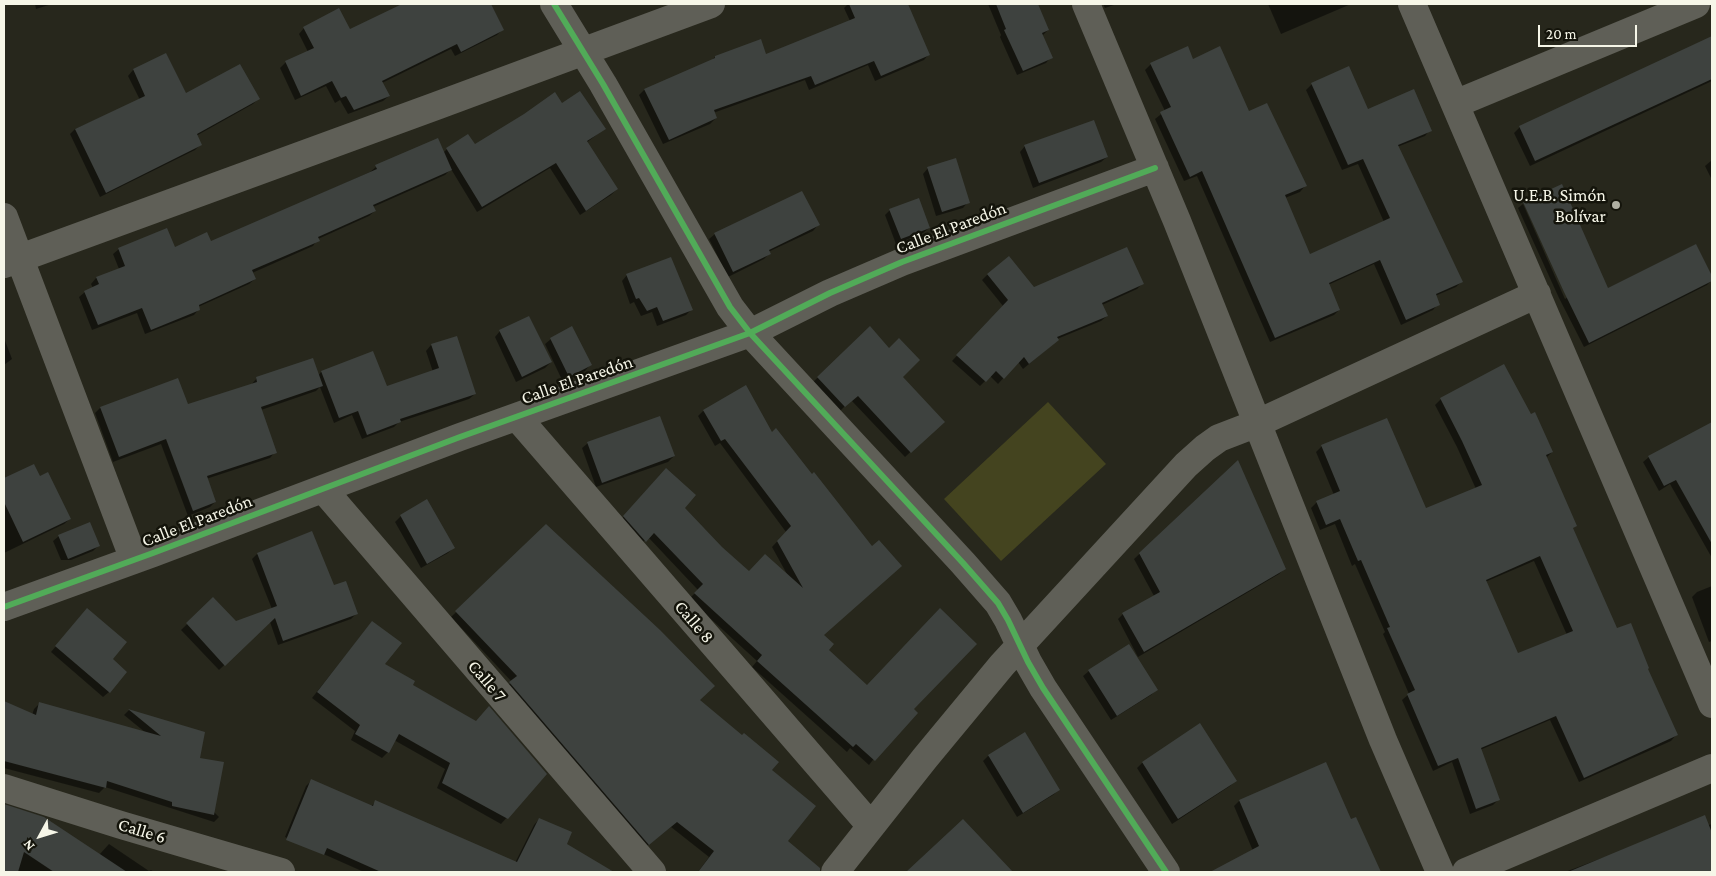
<!DOCTYPE html>
<html>
<head>
<meta charset="utf-8">
<style>
  body { margin:0 }
  #map { position:relative; width:1716px; height:876px; overflow:hidden; background:#27271c; font-family:"Crimson Pro",serif }
  canvas { display:block }
  .frame { position:absolute; inset:0; border:5px solid #f6f6e8; pointer-events:none }
  .north { position:absolute; left:15px; top:811px; width:50px; height:50px; -webkit-text-stroke:4px #14140b; paint-order:stroke; rotate:231deg; font-size:14px; font-weight:700; line-height:20px; text-align:center; color:#f6f6e8 }
  .north::after { content:''; display:block; margin:auto; width:18px; height:22px; background:#f6f6e8; clip-path:polygon(50% 0,100% 100%,50% 72%,0 100%) }
  .scale { position:absolute; left:1538px; top:25px; width:99px; height:22px; box-sizing:border-box; border:2px solid #f6f6e8; border-top:0; padding-left:6px; font-size:15px; line-height:18px; white-space:nowrap; color:#f6f6e8; -webkit-text-stroke:4px #14140b; paint-order:stroke }
</style>
</head>
<body>
<div id="map">
<canvas width="1716" height="876"></canvas>
<div class="frame"></div>
<div class="north">N</div>
<div class="scale">20 m</div>
</div>
<script>
const g = document.querySelector('canvas').getContext('2d');
g.lineJoin = 'round';
function paint(path, color) { g.fillStyle = color; g.fill(path, 'evenodd'); }
const poly = rows => new Path2D(rows.map(r => 'M' + r).join(''));
function strokePath(path, color, width, dash) { g.strokeStyle = color; g.lineWidth = width; g.lineCap = dash ? 'butt' : 'round'; g.setLineDash(dash || []); g.stroke(path); }
function write(font, color, halo, rows, align = 'center') {
  g.font = font + ' "Crimson Pro",serif'; g.lineWidth = 5; g.setLineDash([]); g.textBaseline = 'middle'; g.strokeStyle = halo; g.fillStyle = color; for (const [text, x, y, turn = 0] of rows) {
    g.save(); g.translate(x, y); g.rotate((+turn || 0) * Math.PI / 180); g.textAlign = isNaN(turn) ? turn : align; if (halo) g.strokeText(text, 0, 0); g.fillText(text, 0, 0); g.restore();
  }
}
const green = poly([
  [1048,402,1106,464,1001,561,944,499]
]);
const shadow = poly([
  [35,4,52,4,36,9],
  [414,4,491,4,490,4,502,30,497,35,455,56,451,49,382,83,389,96,383,101,348,114,340,100,335,103,326,86,295,100,280,68,286,62,308,52,299,34,304,28,349,30],
  [848,4,876,4,877,6,883,4,907,4,929,54,924,60,875,81,868,65,809,90,805,80,713,113,716,118,710,124,663,144,639,95,644,90,711,61,715,57,766,55,850,21,844,8],
  [988,4,1036,4,1048,30,1042,36,1051,57,1046,63,1017,75,1000,37,1001,35],
  [1103,4,1117,4,1105,8],
  [1268,4,1351,4,1281,34],
  [1712,37,1712,81,1530,166,1514,133,1520,127],
  [1187,48,1193,60,1248,113,1305,186,1300,192,1285,198,1310,256,1384,222,1358,164,1342,170,1306,90,1312,84,1367,110,1430,130,1425,136,1397,147,1461,282,1456,287,1435,296,1438,304,1433,310,1401,325,1374,264,1328,285,1339,310,1334,315,1270,342,1197,176,1184,181,1155,119,1165,111,1145,70,1151,64],
  [166,55,186,95,258,99,253,104,196,136,200,145,195,150,100,197,70,134,75,129,140,100,128,76,133,70],
  [562,104,604,129,586,143,617,189,611,195,580,215,550,168,477,212,451,169,445,175,373,207,375,211,369,216,318,239,313,246,252,273,255,279,249,284,198,307,199,309,194,315,145,334,137,313,92,330,79,297,85,292,93,288,91,284,96,278,119,269,113,254,119,249,174,248,211,243,370,172,376,167,443,153,447,149,474,146],
  [1025,146,1107,157,1101,162,1033,188,1020,152],
  [1712,160,1712,180,1705,166],
  [928,168,968,202,963,208,936,216,923,174],
  [1561,186,1607,290,1695,245,1712,280,1707,285,1584,347,1559,298,1518,208,1523,204,1565,299,1568,297,1525,203,1523,203],
  [890,210,929,228,923,233,896,244,885,215],
  [818,225,813,231,768,252,769,254,764,259,728,277,709,239,715,234],
  [988,274,1034,288,1142,284,1137,289,1102,305,1107,316,1101,321,1057,339,1052,345,1023,369,1018,362,998,384,990,376,980,386,952,361,1003,306,982,280],
  [627,275,691,310,686,315,657,326,652,312,641,316,634,302,630,304,622,281],
  [869,328,901,377,943,422,905,457,851,400,839,412,812,383],
  [500,331,551,362,545,368,516,382,495,337],
  [4,338,12,359,4,365],
  [551,339,590,365,585,371,563,382,545,344],
  [431,345,475,394,469,399,399,422,394,427,362,439,352,415,334,423,320,387,316,391,261,410,275,452,270,458,206,479,215,502,210,507,188,516,161,444,113,462,95,413,100,408,187,405,251,385,257,378,318,376,321,372,373,352,386,388,433,372,426,351],
  [1441,399,1552,452,1546,458,1572,529,1617,630,1647,669,1676,735,1671,741,1579,782,1550,720,1480,750,1498,800,1493,805,1470,814,1452,762,1433,771,1402,700,1409,694,1383,634,1385,632,1355,564,1352,566,1335,524,1320,530,1311,508,1317,502,1334,495,1316,452,1322,446,1425,510,1476,489,1457,447,1435,405],
  [1534,561,1567,635,1518,655,1485,582],
  [703,411,772,433,827,651,867,686,912,709,869,765,850,748,847,752,752,667,757,661,689,599,698,590,648,537,639,546,619,522,660,475,683,508,721,548,748,573,788,576,772,547,786,532,720,443,715,446,698,416],
  [1712,423,1712,558,1670,484,1659,491,1643,462,1649,457],
  [588,443,674,456,668,462,596,487,582,448],
  [1238,462,1284,569,1279,574,1138,657,1118,619,1123,614,1154,596,1134,559],
  [34,465,40,478,70,519,64,524,4,553,4,480],
  [401,516,453,548,448,553,421,568,395,522],
  [546,526,698,700,771,770,786,841,809,860,799,872,698,872,709,857,671,827,643,849,505,688,512,682,451,617],
  [59,536,98,546,93,551,71,560,61,560,53,541],
  [257,554,333,587,357,613,351,619,278,645,270,622,219,670,181,630,213,599,236,622,272,609,252,559],
  [1712,586,1712,641,1709,642,1692,597,1697,592],
  [82,615,111,659,109,692,103,697,51,652],
  [372,622,383,665,411,686,546,774,501,824,437,788,445,769,394,740,388,752,382,758,351,740,355,731,312,698],
  [1128,646,1156,690,1151,695,1111,720,1083,676,1089,671],
  [4,702,32,715,34,709,39,704,146,733,124,715,129,710,204,733,198,759,202,800,219,817,214,822,105,787,99,793,4,768],
  [1200,725,1235,781,1230,786,1172,824,1137,768,1142,763],
  [988,756,1059,790,1053,795,1017,817,983,761],
  [311,781,371,806,376,802,515,863,534,825,539,819,566,844,596,863,590,872,395,872,389,870,388,872,364,872,285,837,306,786],
  [1239,801,1351,820,1355,818,1380,872,1215,872,1253,851,1234,806],
  [4,806,43,818,99,855,109,844,149,871,151,870,154,872,4,872],
  [963,821,1011,872,908,872,915,866],
  [1712,824,1712,872,1565,872,1602,858]
]);
const building = poly([
  [402,4,491,4,504,30,461,52,457,44,382,81,390,96,354,110,346,96,341,98,332,81,301,96,285,61,314,48,303,27,339,8,350,29],
  [849,4,908,4,930,55,881,76,874,61,815,85,811,76,714,110,717,118,669,140,644,89,715,58,715,56,761,39,766,54,855,18],
  [996,4,1038,4,1049,30,1042,33,1053,58,1023,71,1004,30,1006,29],
  [1712,36,1712,79,1535,161,1519,126],
  [1188,46,1193,59,1220,46,1249,111,1267,103,1307,186,1285,195,1310,254,1390,218,1363,159,1348,165,1311,83,1349,66,1368,109,1414,89,1432,131,1398,145,1463,282,1436,294,1440,305,1406,320,1380,260,1329,283,1340,310,1275,338,1202,171,1190,177,1160,112,1171,107,1150,63],
  [166,53,186,93,240,64,260,99,197,134,202,145,106,193,75,129,145,96,133,69],
  [580,91,606,129,587,141,618,189,586,211,556,163,482,207,446,148,468,134,475,144,524,114,555,92,562,103],
  [1094,120,1108,157,1039,183,1024,145],
  [438,138,452,170,373,205,376,211,318,237,320,241,252,270,256,279,199,305,200,310,151,330,142,308,98,325,84,291,99,284,96,277,125,266,118,248,167,228,175,247,207,232,211,241,377,169,375,165],
  [956,158,970,203,942,212,927,167],
  [1562,184,1608,288,1696,244,1712,276,1712,281,1589,343,1564,292,1523,202],
  [802,191,820,225,769,250,771,254,733,272,714,233],
  [919,198,930,228,901,239,889,209],
  [1127,247,1144,284,1102,303,1108,316,1057,337,1059,340,1029,364,1024,357,1004,379,996,371,986,382,956,355,1008,300,987,274,1009,256,1034,287],
  [671,257,693,310,663,321,657,307,647,311,639,298,636,299,626,274],
  [529,316,552,362,522,377,499,330],
  [572,326,592,365,569,377,550,338],
  [870,326,889,348,899,338,920,360,903,377,945,422,911,453,858,396,845,407,817,377],
  [457,336,476,394,400,419,401,422,367,435,358,411,339,418,321,371,373,351,387,386,439,368,431,344],
  [313,358,323,386,261,407,277,453,207,476,216,502,193,511,166,439,119,457,100,407,178,378,188,404,257,382,256,377],
  [1504,364,1531,414,1535,412,1553,452,1546,455,1577,526,1573,528,1617,628,1631,623,1649,668,1648,669,1678,735,1584,778,1556,716,1481,748,1500,800,1476,809,1458,758,1438,766,1407,694,1415,690,1387,628,1390,627,1361,560,1358,561,1340,519,1326,525,1316,501,1340,491,1321,445,1387,418,1426,508,1482,485,1462,441,1440,398],
  [1540,556,1573,631,1518,653,1486,580],
  [746,385,772,432,776,428,812,474,814,472,872,546,879,540,902,566,824,635,834,644,829,650,867,685,940,608,977,644,914,709,918,713,875,761,856,744,853,747,757,661,762,655,694,593,703,584,654,533,646,542,623,516,666,468,696,495,685,508,722,547,749,571,765,554,803,588,777,541,791,526,725,439,721,441,703,410],
  [660,416,675,456,602,483,587,442],
  [1712,422,1712,544,1676,480,1664,486,1648,456],
  [1238,460,1286,569,1144,652,1122,613,1160,592,1139,553],
  [34,464,40,476,48,472,71,519,23,542,4,502,4,478],
  [427,499,455,548,427,564,400,515],
  [90,522,100,546,68,559,58,535],
  [546,524,660,630,715,686,700,700,742,735,744,733,779,762,772,770,816,806,788,841,820,868,820,872,698,872,714,851,677,822,649,845,509,682,517,676,455,611],
  [312,531,334,585,346,581,358,614,283,641,275,618,225,666,186,623,213,597,236,621,277,606,257,553],
  [87,608,127,642,113,659,127,672,110,693,55,646],
  [372,621,402,643,385,664,415,681,413,685,476,721,489,706,547,774,508,819,442,783,450,763,399,734,389,753,355,734,360,725,317,692],
  [1129,644,1158,690,1117,716,1088,670],
  [4,701,36,715,39,702,161,736,128,709,205,732,200,758,224,762,214,815,172,806,172,802,107,781,106,788,4,761],
  [1200,723,1237,781,1178,819,1142,762],
  [1025,732,1060,790,1023,813,988,755],
  [1326,762,1351,819,1356,817,1381,872,1210,872,1259,846,1239,800],
  [311,779,373,806,375,800,517,862,539,818,572,832,567,844,614,872,381,872,327,848,324,855,286,840],
  [4,804,44,817,127,872,54,872,24,852,18,872,4,872],
  [1705,815,1712,833,1712,872,1568,872],
  [963,819,1013,872,906,872]
]);
const minor = poly([
  [554,4,603,84,730,307,750,333,963,563,998,603,1008,620,1028,662,1043,688,1166,872],
  [1086,4,1177,221,1383,740,1440,872],
  [1412,4,1712,704],
  [1455,104,1696,4],
  [4,217,134,560],
  [4,264,436,106,711,4],
  [517,417,871,826],
  [323,489,652,872],
  [4,607,153,553,460,437,750,333,830,293,902,262,1155,168],
  [4,788,121,825,281,872],
  [835,872,925,758,1002,665,1186,465,1205,448,1219,438,1258,423,1537,294],
  [1466,872,1712,768]
]);
const cycleway = poly([
  [554,4,603,84,730,307,750,333,963,563,998,603,1008,620,1028,662,1043,688,1166,872],
  [4,607,153,553,460,437,750,333,830,293,902,262,1155,168]
]);
const markers = [
  [1616,205,5,"#aeaea1"]
];
const poiNames = [
  ["U.E.B. Simón",1606,195],
  ["Bolívar",1606,216]
];
const streetNames = [
  ["Calle El Paredón",951,228,-21],
  ["Calle El Paredón",577,380,-19],
  ["Calle El Paredón",197,521,-21],
  ["Calle 8",694,622,49],
  ["Calle 7",487,681,49],
  ["Calle 6",142,831,17]
];
paint(green, '#44441f');
paint(shadow, '#0007');
paint(building, '#3e423f');
strokePath(minor, '#5f5f57', 28);
strokePath(cycleway, '#51ab58', 6);
for (const [x, y, r, color] of markers) { const dot = new Path2D(); dot.arc(x, y, r, 0, 2 * Math.PI); g.fillStyle = color; g.fill(dot); strokePath(dot, '#14140b', 2); }
write('18px', '#f6f6e8', '#14140b', poiNames, 'right');
write('18px', '#f6f6e8', '#14140b', streetNames);
</script>
</body>
</html>
